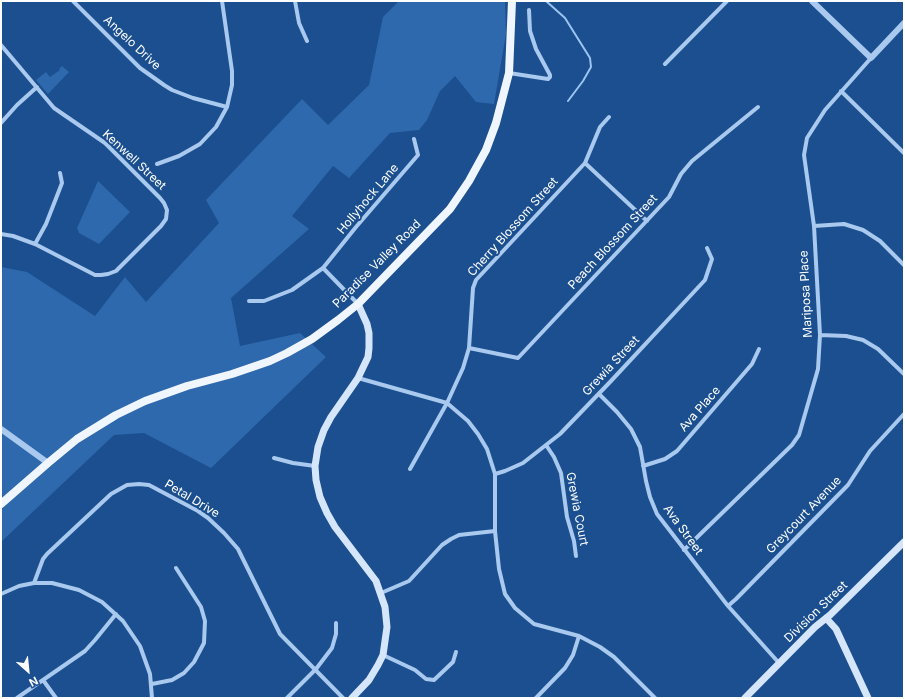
<!DOCTYPE html>
<html>
<head>
<meta charset="utf-8">
<style>
  body { margin:0 }
  #map { position:relative; width:905px; height:699px; overflow:hidden; background:#1b4f8f; font-family:Inter,sans-serif }
  canvas { display:block }
  .frame { position:absolute; inset:0; border:2px solid #fff; pointer-events:none }
  .north { position:absolute; left:8px; top:651px; width:40px; height:40px; -webkit-text-stroke:3px #1b4f8f; paint-order:stroke; rotate:153deg; font-size:11px; font-weight:700; line-height:16px; text-align:center; color:#fff }
  .north::after { content:''; display:block; margin:auto; width:14px; height:18px; background:#fff; clip-path:polygon(50% 0,100% 100%,50% 72%,0 100%) }
</style>
</head>
<body>
<div id="map">
<canvas width="905" height="699"></canvas>
<div class="frame"></div>
<div class="north">N</div>
</div>
<script>
const g = document.querySelector('canvas').getContext('2d');
g.lineJoin = 'round';
function paint(path, color) { g.fillStyle = color; g.fill(path, 'evenodd'); }
const poly = rows => new Path2D(rows.map(r => 'M' + r).join(''));
function strokePath(path, color, width, dash) { g.strokeStyle = color; g.lineWidth = width; g.lineCap = dash ? 'butt' : 'round'; g.setLineDash(dash || []); g.stroke(path); }
function write(font, color, halo, rows, align = 'center') {
  g.font = font + ' Inter,sans-serif'; g.lineWidth = 4; g.setLineDash([]); g.textBaseline = 'middle'; g.strokeStyle = halo; g.fillStyle = color; for (const [text, x, y, turn = 0] of rows) {
    g.save(); g.translate(x, y); g.rotate((+turn || 0) * Math.PI / 180); g.textAlign = isNaN(turn) ? turn : align; if (halo) g.strokeText(text, 0, 0); g.fillText(text, 0, 0); g.restore();
  }
}
const green = poly([
  [399,1,505,1,506,34,494,104,476,102,455,76,440,91,427,120,419,130,390,133,349,178,333,166,292,216,309,229,231,298,240,346,300,333,326,357,211,468,144,433,114,435,1,542,1,267,27,272,95,316,125,277,146,302,219,223,206,200,302,99,328,125,369,85,383,17],
  [62,66,69,72,48,94,36,80,46,72,50,77,60,70,59,69],
  [98,181,130,212,99,244,79,233,77,228]
]);
const stream = poly([
  [546,1,565,18,590,58,591,67,583,81,568,101]
]);
const minor = poly([
  [73,1,140,68,164,85,172,90,193,98,227,107],
  [295,1,299,23,307,41],
  [1,45,54,108,105,143,160,198,164,203,167,210,166,219,161,226,116,271,108,274,101,275,95,275,35,244,13,236,1,234],
  [665,64,727,1],
  [509,73,548,79,550,77,550,75,536,49,530,31,529,10],
  [841,91,904,153],
  [1,123,17,105,37,87],
  [585,163,647,221],
  [157,164,179,156,200,144,216,127,227,107,232,85,232,71,222,1],
  [814,226,844,224,863,230,880,241,904,265],
  [35,244,46,224,62,183,60,173],
  [323,268,358,304],
  [249,301,264,301,292,290,323,268,356,227,418,155,414,139],
  [820,335,846,336,863,340,878,349,904,374],
  [469,348,518,358,669,197,681,174,692,161,758,107],
  [358,378,447,403,468,421,478,434,487,449,495,474,495,531,499,569,505,594,515,608,534,624,579,636,600,647,614,657,655,698],
  [599,394,617,412,631,429,640,447,646,481,650,497,657,514,728,606,779,663],
  [546,445,554,457,561,473,567,517,574,541,576,556],
  [274,458,293,463,315,466],
  [643,466,665,459,677,451,752,364,759,349],
  [410,469,447,403,463,368,469,348,473,288,476,280,585,163,600,127,609,117],
  [495,474,505,471,523,463,560,434,611,381,705,280,712,259,707,248],
  [684,550,792,445,799,435,818,369,820,335,814,226,804,155,807,138,825,110,871,58],
  [34,583,43,559,47,554,111,494,127,485,139,484,149,485,198,511,208,518,224,533,238,549,280,634,343,698],
  [381,593,409,581,442,545,451,539,459,535,495,531],
  [1,594,19,586,34,583,52,583,79,590,102,602,123,621,140,646,150,674,152,698],
  [728,606,736,599,848,485,870,451,904,414],
  [383,655,415,670,426,679,434,680,453,662,456,652],
  [43,680,56,698],
  [152,684,172,680,184,673,194,662,204,643,205,621,201,607,176,568],
  [17,698,85,651,95,640,116,614],
  [287,698,316,669,332,648,336,634,336,623],
  [536,698,565,668,573,655,579,636]
]);
const tertiary = poly([
  [812,1,871,58,904,23],
  [1,429,48,463]
]);
const secondary = poly([
  [826,618,836,629,868,698],
  [352,698,369,680,378,665,383,655,387,627,385,607,376,581,335,527,327,513,320,497,316,480,315,466,318,447,324,430,331,417,358,378,368,357,369,348,369,333,367,324,358,304],
  [745,698,815,627,830,615,904,542]
]);
const primary = poly([
  [1,504,48,463,77,439,116,415,145,401,187,386,232,374,270,361,287,353,312,339,338,320,358,304,450,209,469,181,486,150,496,123,509,73,512,1]
]);
const streetNames = [
  ["Angelo Drive",132,43,43],
  ["Kenwell Street",134,160,43],
  ["Hollyhock Lane",368,199,-50],
  ["Cherry Blossom Street",513,227,-48],
  ["Peach Blossom Street",613,242,-47],
  ["Paradise Valley Road",377,264,-45],
  ["Mariposa Place",806,294,-93],
  ["Grewia Street",611,366,-47],
  ["Ava Place",700,409,-49],
  ["Petal Drive",192,499,31],
  ["Grewia Court",577,509,79],
  ["Greycourt Avenue",804,515,-46],
  ["Ava Street",683,530,54],
  ["Division Street",816,612,-44]
];
paint(green, '#2e69ad');
strokePath(stream, '#9cc4f0', 2);
strokePath(minor, '#a9c9ee', 4);
strokePath(tertiary, '#a9c9ee', 6);
strokePath(secondary, '#d6e6fa', 7);
strokePath(primary, '#f0f6ff', 8);
write('12px', '#fff', '#1b4f8f', streetNames);
</script>
</body>
</html>
